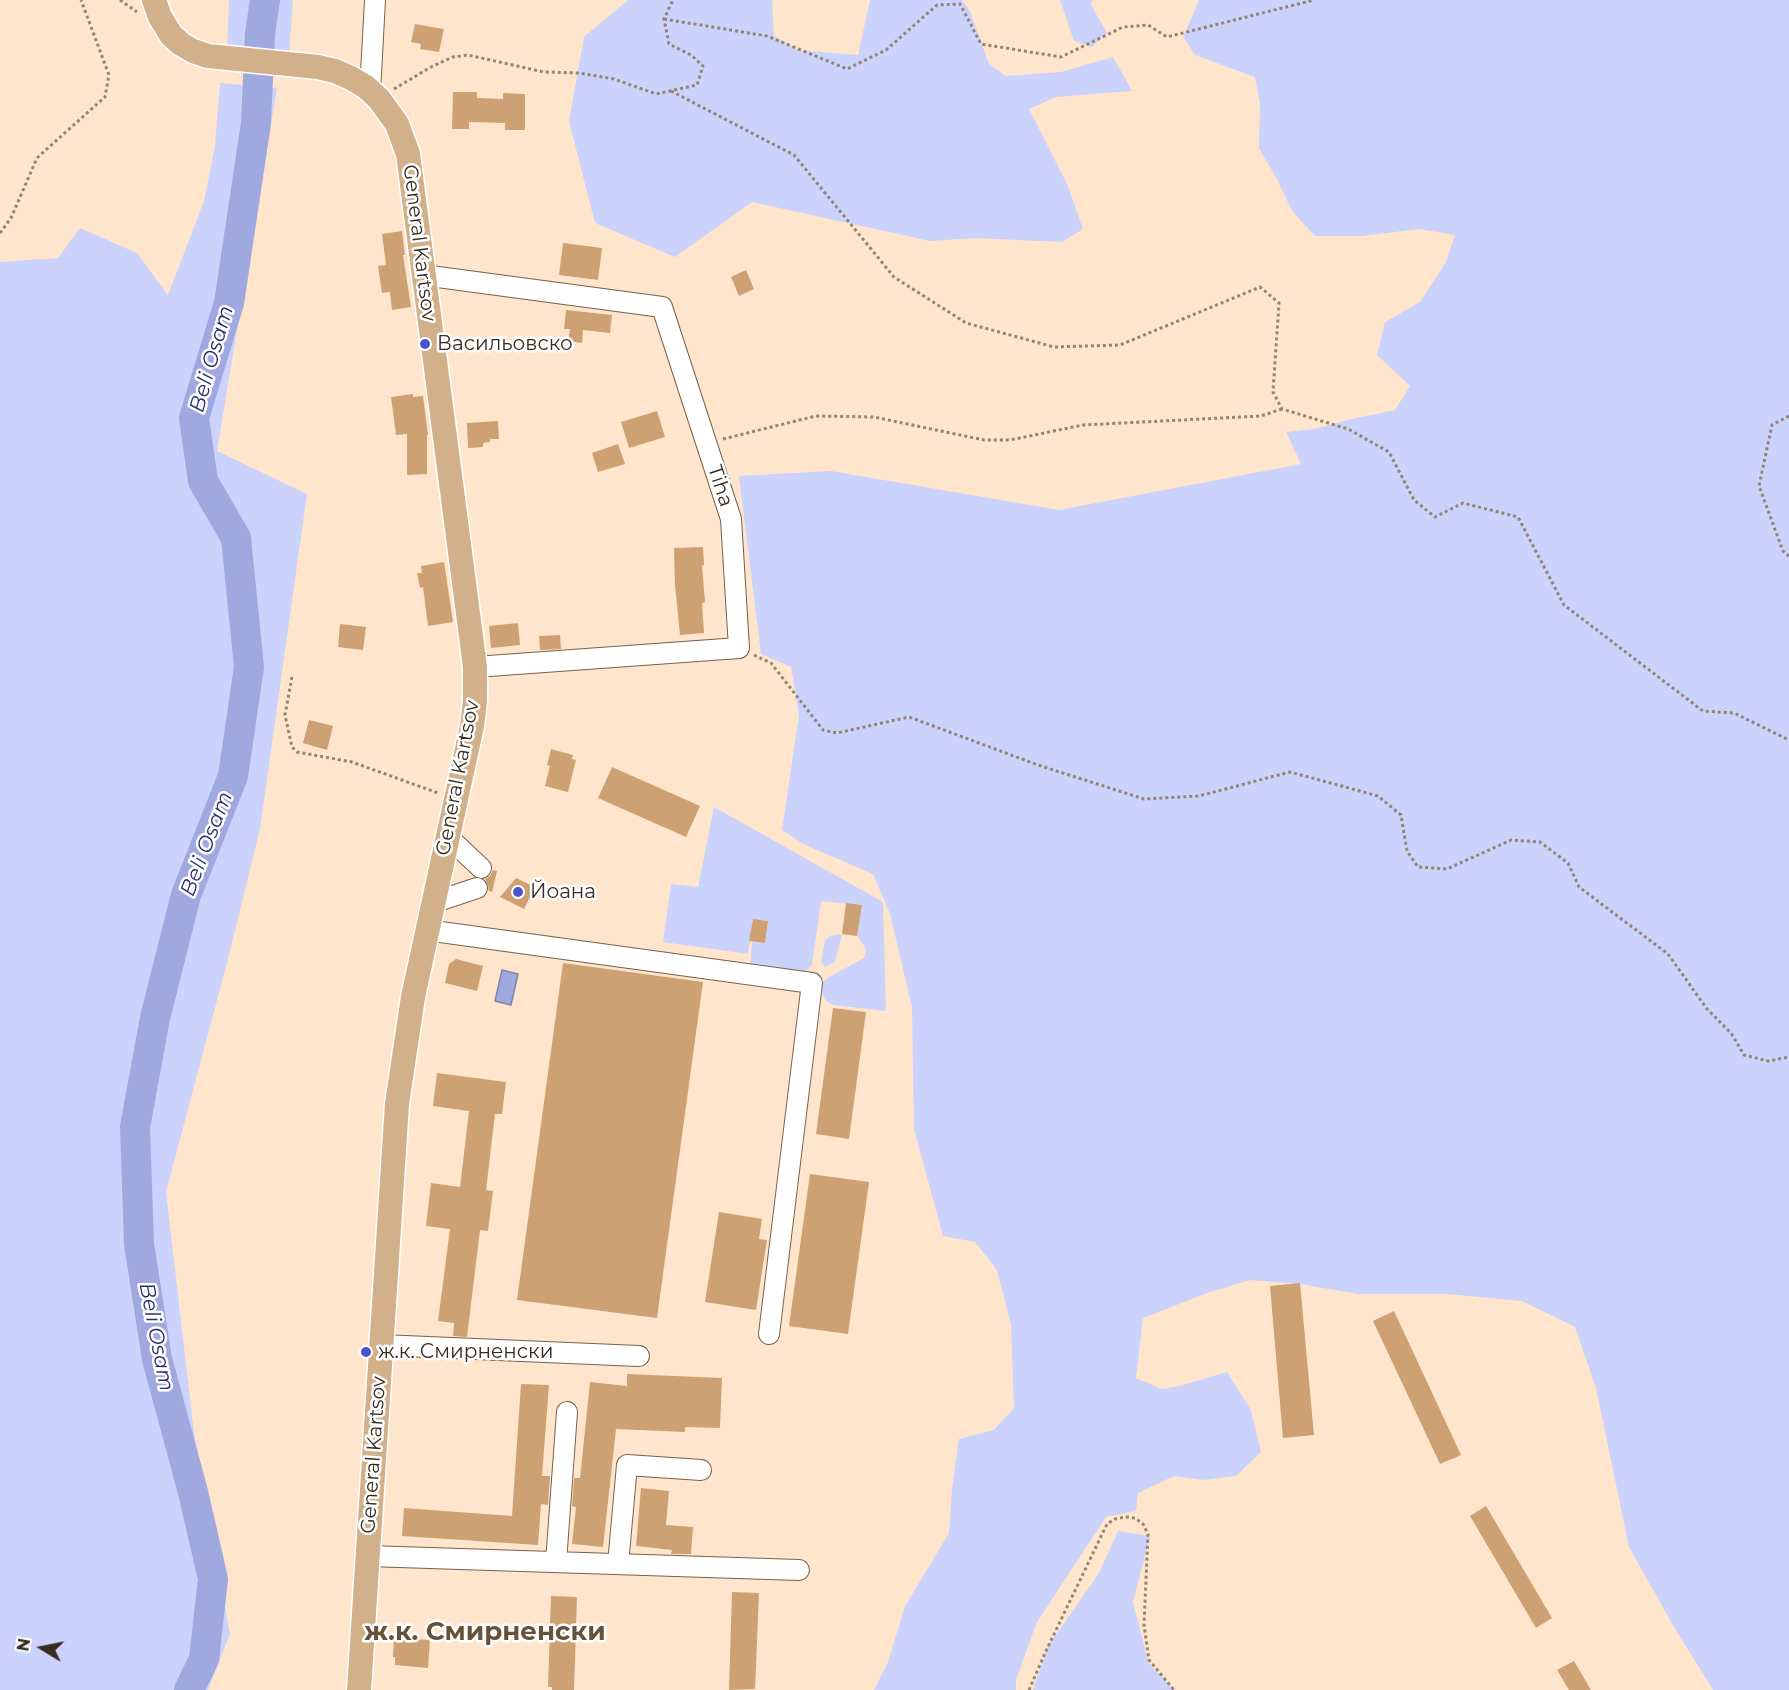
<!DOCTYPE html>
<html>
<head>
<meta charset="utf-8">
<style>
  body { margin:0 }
  #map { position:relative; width:1789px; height:1690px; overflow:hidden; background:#ffe5cc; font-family:Montserrat,sans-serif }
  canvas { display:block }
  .north { position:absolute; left:12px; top:1618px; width:60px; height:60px; -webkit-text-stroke:4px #fff; paint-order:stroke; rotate:280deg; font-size:16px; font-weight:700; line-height:24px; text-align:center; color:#352c22 }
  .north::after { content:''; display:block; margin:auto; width:21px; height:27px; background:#352c22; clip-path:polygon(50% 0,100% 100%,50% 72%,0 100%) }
</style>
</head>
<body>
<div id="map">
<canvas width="1789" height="1690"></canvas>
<div class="north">N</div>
</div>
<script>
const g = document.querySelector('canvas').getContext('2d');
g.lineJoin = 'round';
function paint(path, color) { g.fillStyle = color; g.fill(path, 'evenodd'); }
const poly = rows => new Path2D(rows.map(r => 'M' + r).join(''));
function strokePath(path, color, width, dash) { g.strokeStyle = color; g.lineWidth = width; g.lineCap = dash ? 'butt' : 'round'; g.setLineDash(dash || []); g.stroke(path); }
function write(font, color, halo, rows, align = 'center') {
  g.font = font + ' Montserrat,sans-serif'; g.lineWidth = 5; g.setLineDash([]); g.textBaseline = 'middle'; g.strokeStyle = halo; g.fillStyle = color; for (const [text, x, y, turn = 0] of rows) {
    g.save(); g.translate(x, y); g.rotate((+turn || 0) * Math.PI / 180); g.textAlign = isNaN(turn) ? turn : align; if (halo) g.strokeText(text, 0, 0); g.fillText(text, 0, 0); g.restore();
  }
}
const green = poly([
  [229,0,293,0,289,54,227,49],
  [628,0,772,0,774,36,798,50,858,55,870,0,962,0,970,11,989,64,1006,76,1061,72,1113,57,1132,91,1056,97,1029,109,1068,186,1083,229,1062,242,975,238,930,241,752,202,675,257,595,223,569,121,584,37],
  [1060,0,1092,0,1091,5,1107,33,1092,47,1074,41],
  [1199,0,1789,0,1789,1690,1713,1690,1674,1627,1629,1547,1596,1388,1575,1327,1522,1301,1447,1294,1358,1294,1300,1284,1250,1280,1210,1292,1143,1318,1136,1378,1162,1389,1179,1386,1227,1372,1251,1410,1261,1452,1236,1476,1203,1480,1174,1476,1138,1493,1136,1511,1106,1517,1037,1622,1016,1680,1016,1690,874,1690,888,1662,905,1606,949,1533,952,1488,959,1439,994,1430,1014,1408,1011,1325,997,1270,975,1242,943,1236,914,1129,912,1007,890,914,873,874,803,844,782,830,799,715,791,667,761,654,739,476,831,471,1059,510,1301,464,1286,432,1314,429,1352,419,1395,410,1410,386,1377,355,1385,322,1420,302,1446,262,1455,235,1419,229,1362,236,1315,236,1292,211,1277,179,1259,148,1260,105,1255,77,1195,55,1183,37],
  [220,83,277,88,217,451,307,494,260,829,229,955,166,1192,194,1433,230,1634,208,1690,0,1690,0,262,58,258,80,228,137,253,168,295,204,201,215,146],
  [714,807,883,902,886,1011,833,1005,826,1001,821,990,822,983,829,977,864,958,866,952,864,945,857,936,861,905,821,901,812,965,807,970,799,973,750,966,752,942,765,943,768,921,753,919,748,954,663,942,671,884,698,887],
  [842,934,835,962,825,967,821,962,825,940,830,936],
  [1118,1531,1150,1536,1133,1602,1149,1664,1175,1690,1033,1690,1048,1646,1099,1573]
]);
const water = poly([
  [502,970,518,974,511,1005,495,1001,502,970]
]);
const river = poly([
  [189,1690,204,1659,213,1579,193,1492,157,1359,139,1244,135,1127,155,1018,186,895,233,776,249,667,236,538,203,481,194,418,229,303,256,123,260,34,265,0]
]);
const building = poly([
  [415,24,444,29,439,52,420,49,421,44,411,42],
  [453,92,477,92,477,98,503,99,503,93,525,94,525,130,505,130,505,123,469,122,469,129,452,129],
  [402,231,405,255,403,255,411,307,392,310,390,292,382,293,378,266,386,265,382,234],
  [563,243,602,248,598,280,559,275],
  [746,270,754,289,739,296,731,277],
  [566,310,612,315,610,333,583,330,582,343,568,341,570,329,564,329],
  [413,394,413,397,423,396,428,435,427,435,427,474,407,475,407,434,396,435,391,397],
  [657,411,665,437,629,448,621,422],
  [498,421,499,439,490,439,490,442,483,443,483,447,468,448,467,423],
  [618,444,625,464,598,472,592,453],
  [703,547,704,565,702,566,705,602,702,603,704,633,680,635,675,585,674,548],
  [444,562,453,622,428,626,423,587,420,588,417,573,422,573,421,566],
  [518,623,520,645,491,648,489,626],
  [340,624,366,627,363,650,338,647],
  [560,635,561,649,540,650,539,636],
  [309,720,333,726,327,750,303,743],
  [551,749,573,755,572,759,576,760,568,792,545,786,550,766,547,765],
  [612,767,700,806,686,837,598,798],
  [493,870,497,871,492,892,489,891,488,885,485,879,490,876],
  [516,878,535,887,524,909,500,897],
  [846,903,862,905,857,936,842,934],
  [753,919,768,921,765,943,749,941],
  [456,959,483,966,477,991,445,983,449,964],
  [563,963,703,982,657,1318,517,1300],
  [833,1008,866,1012,849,1139,816,1134],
  [437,1073,506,1082,502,1114,495,1114,486,1190,493,1191,488,1231,480,1230,467,1337,453,1336,454,1323,438,1321,450,1229,426,1226,431,1183,460,1187,469,1111,433,1106],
  [810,1174,869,1182,848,1334,789,1326],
  [719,1212,762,1219,759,1239,767,1240,756,1310,705,1302],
  [1300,1283,1314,1435,1283,1438,1270,1286],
  [1394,1311,1461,1455,1440,1464,1373,1321],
  [627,1374,722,1378,720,1428,685,1427,685,1432,616,1429,603,1547,572,1544,576,1507,572,1506,574,1478,580,1478,590,1382,627,1386],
  [521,1384,549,1385,542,1476,550,1476,548,1505,541,1504,538,1545,402,1536,404,1508,512,1516],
  [641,1488,669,1491,666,1525,693,1527,691,1554,671,1554,672,1550,636,1546],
  [1486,1506,1552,1618,1536,1628,1470,1516],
  [732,1592,759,1593,755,1689,729,1690],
  [551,1596,577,1597,574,1690,552,1690,552,1687,548,1687],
  [394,1638,430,1640,428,1668,395,1665,395,1657,393,1657],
  [1574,1661,1591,1690,1569,1690,1557,1670]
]);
const path = poly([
  [120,0,137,12],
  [664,19,767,36,847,69,886,50,937,5,960,4,981,44,1061,57,1123,27,1148,25,1167,37,1314,0],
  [394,89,431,67,453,57,468,55,544,72,579,73,614,79,656,94,697,85,703,66,691,55,669,44,664,19,673,0],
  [671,91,794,155,894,277,966,323,1054,347,1120,345,1260,287,1279,303,1273,392,1282,409,1348,429,1389,452,1414,500,1435,517,1463,503,1518,517,1564,605,1703,711,1734,713,1789,740],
  [0,233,11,218,37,158,105,97,109,75,81,0],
  [1789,416,1772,425,1759,486,1783,551,1789,556],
  [723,439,816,416,874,417,984,440,1010,440,1083,425,1261,416,1282,409],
  [754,655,771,663,823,730,837,733,909,717,1038,765,1144,799,1199,796,1290,772,1378,796,1401,815,1407,851,1418,867,1447,869,1511,840,1540,842,1568,863,1579,887,1668,954,1707,1009,1731,1033,1744,1055,1768,1061,1789,1057],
  [292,677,285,715,292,747,297,752,352,762,438,793],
  [1029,1690,1045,1653,1107,1524,1115,1519,1126,1517,1135,1518,1143,1524,1148,1534,1144,1625,1149,1660,1174,1690]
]);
const minor = poly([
  [370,92,375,0],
  [423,275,662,307,731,519,739,648,475,667],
  [448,837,481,868],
  [432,903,477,888],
  [426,930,812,983,769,1334],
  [381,1345,639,1356],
  [368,1556,799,1570],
  [556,1562,567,1412],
  [618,1564,627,1465,701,1470]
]);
const major = poly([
  [154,0,160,17,171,35,181,44,193,51,208,56,318,67,335,71,351,78,366,87,379,99,397,124,408,154,475,667,475,701,472,726,413,997,397,1104,359,1690]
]);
const markers = [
  [425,344,6,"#4d52c8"],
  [518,892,6,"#4d52c8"],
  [366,1352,6,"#4d52c8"]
];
const streetNames = [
  ["General Kartsov",419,243,83],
  ["Tiha",720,486,72],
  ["General Kartsov",458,778,-79],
  ["General Kartsov",374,1455,-86]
];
const poiNames = [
  ["Васильовско",437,344],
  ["Йоана",530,892],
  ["ж.к. Смирненски",378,1352]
];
const waterNames = [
  ["Beli Osam",212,359,-74],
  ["Beli Osam",207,844,-69],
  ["Beli Osam",156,1337,79]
];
const districtNames = [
  ["ж.к. Смирненски",485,1632]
];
paint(green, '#cbd3fd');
paint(water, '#9fa9e0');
strokePath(water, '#7f84a7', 1.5);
strokePath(river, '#9fa9e0', 30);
paint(building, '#cda174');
strokePath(minor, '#77614b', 22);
strokePath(major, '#fff', 27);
strokePath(path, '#958473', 3, [3, 3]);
strokePath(minor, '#fff', 20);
strokePath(major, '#d1b08a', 24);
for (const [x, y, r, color] of markers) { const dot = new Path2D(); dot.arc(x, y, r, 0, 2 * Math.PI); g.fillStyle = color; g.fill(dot); strokePath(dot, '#fff', 2); }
write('20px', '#352c22', '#fff', streetNames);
write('20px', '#352c22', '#fff', poiNames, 'left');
write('italic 21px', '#2a2e6e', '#fff', waterNames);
write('bold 26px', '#66513b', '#fff', districtNames);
</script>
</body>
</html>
